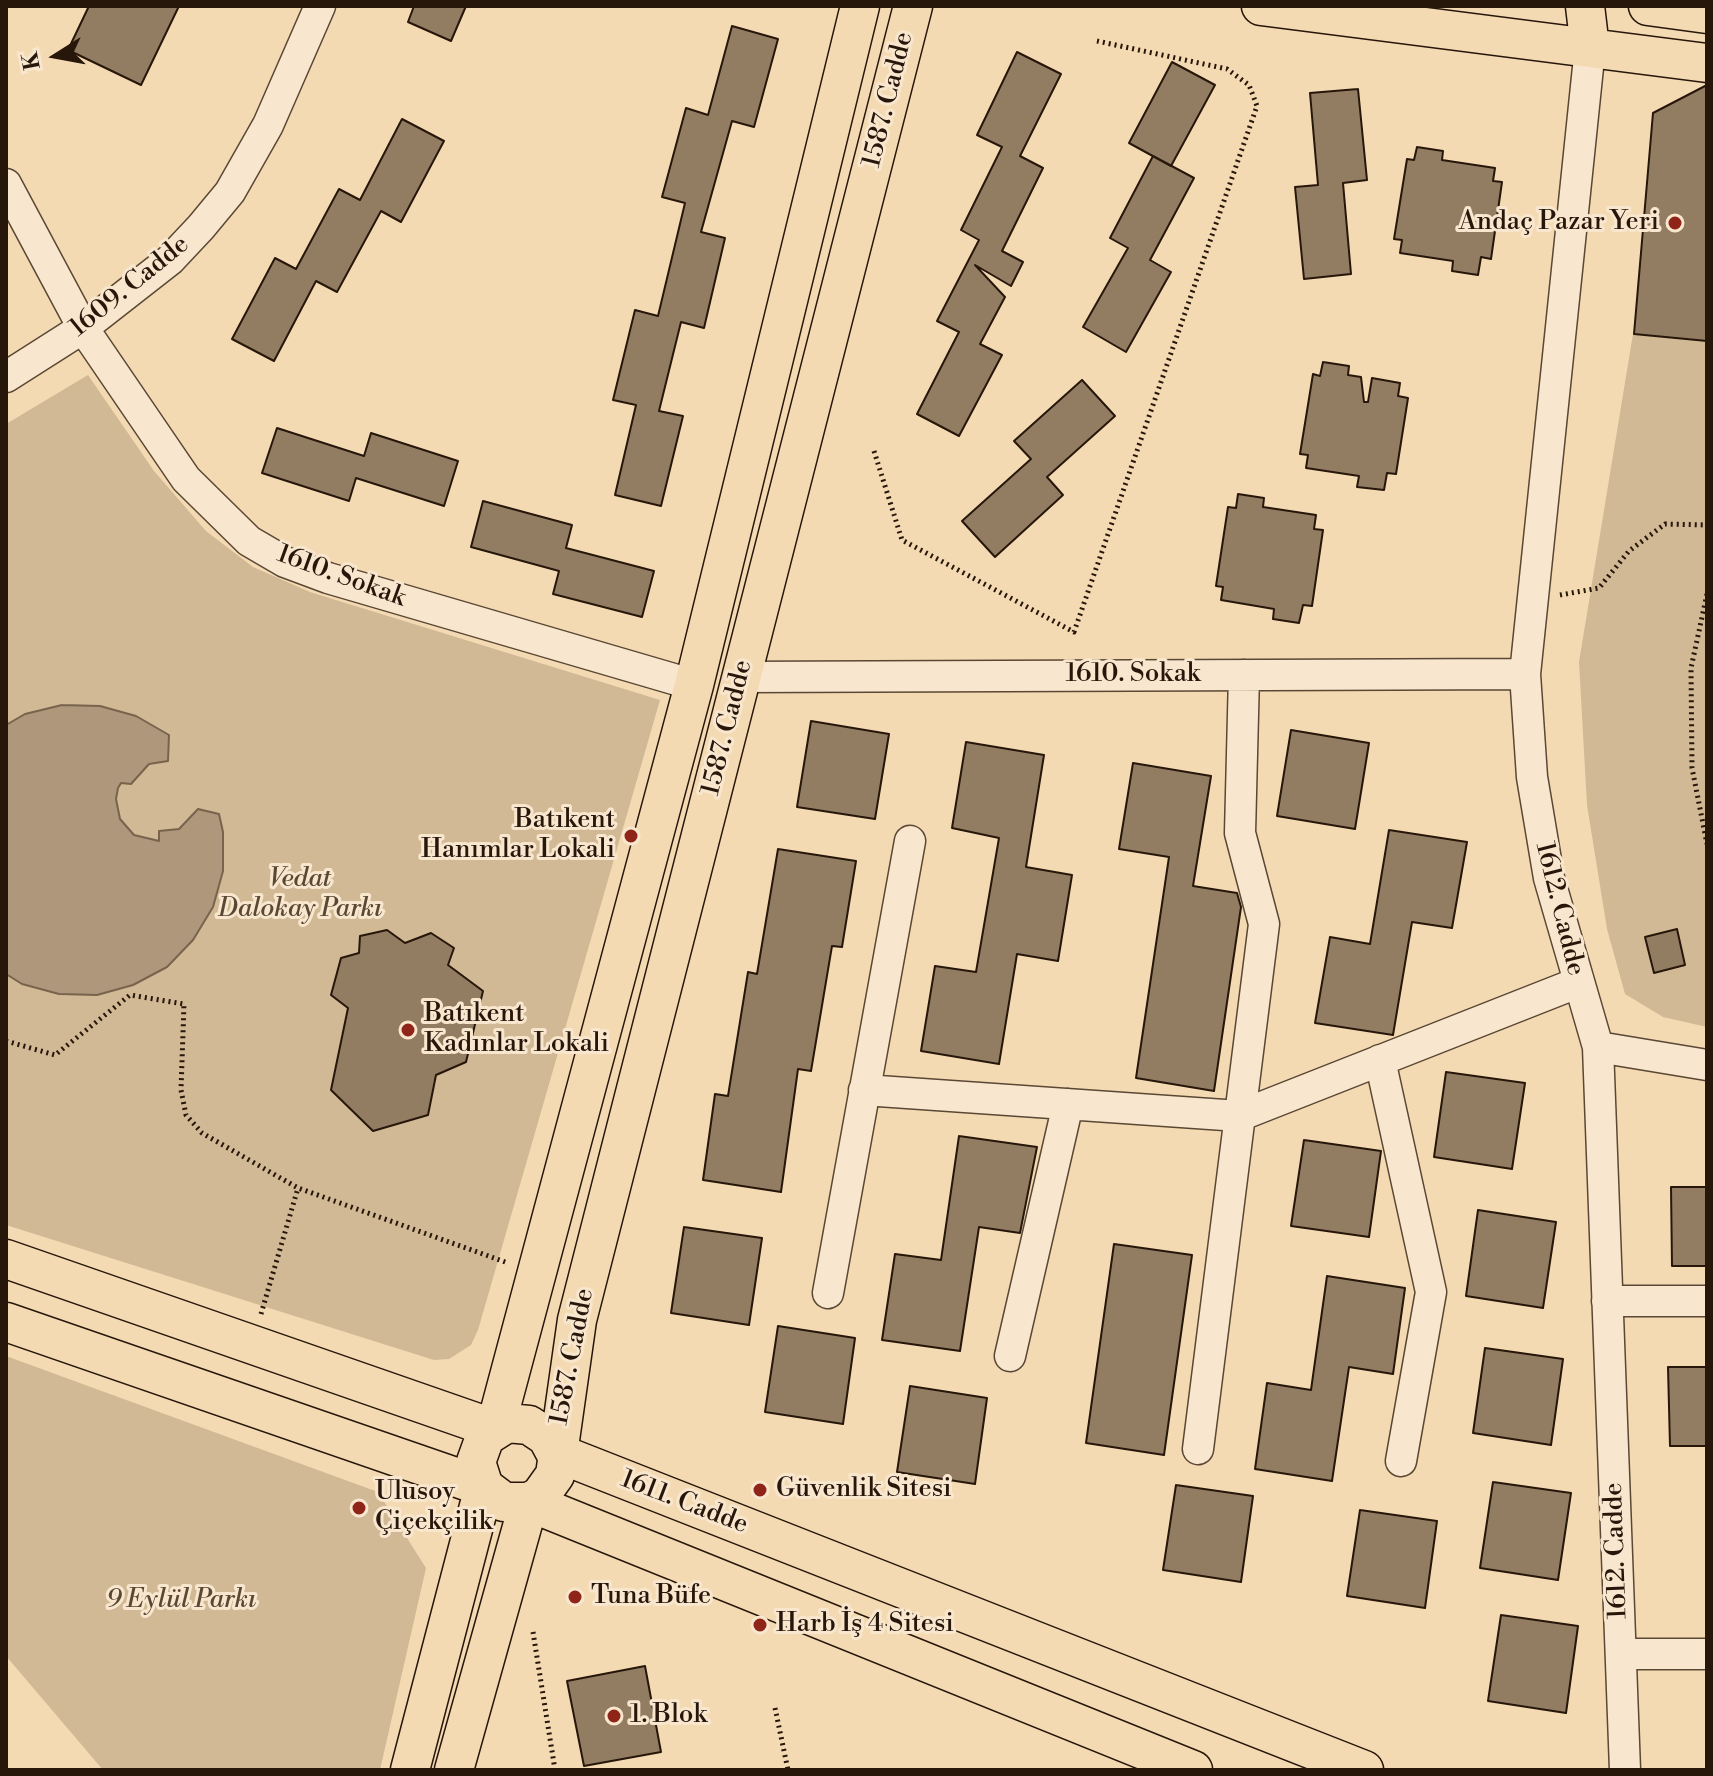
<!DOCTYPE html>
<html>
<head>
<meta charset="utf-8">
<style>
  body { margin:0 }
  #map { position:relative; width:1713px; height:1776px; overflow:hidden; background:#f4dab3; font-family:"Libre Bodoni",serif }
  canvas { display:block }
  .frame { position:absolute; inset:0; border:8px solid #27160a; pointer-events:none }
  .north { position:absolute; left:16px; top:16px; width:80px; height:80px; -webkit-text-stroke:6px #f8e7ce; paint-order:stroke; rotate:259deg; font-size:22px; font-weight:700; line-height:32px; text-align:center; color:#27160a }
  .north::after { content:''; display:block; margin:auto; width:28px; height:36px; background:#27160a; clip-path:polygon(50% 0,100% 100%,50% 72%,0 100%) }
</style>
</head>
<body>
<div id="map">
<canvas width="1713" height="1776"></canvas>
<div class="frame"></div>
<div class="north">K</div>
</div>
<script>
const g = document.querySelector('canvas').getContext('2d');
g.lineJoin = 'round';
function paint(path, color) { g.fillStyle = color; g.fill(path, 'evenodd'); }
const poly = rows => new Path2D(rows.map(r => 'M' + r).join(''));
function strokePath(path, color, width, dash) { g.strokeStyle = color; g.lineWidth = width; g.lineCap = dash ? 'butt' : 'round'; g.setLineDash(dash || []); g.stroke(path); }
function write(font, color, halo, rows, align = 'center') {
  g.font = font + ' "Libre Bodoni",serif'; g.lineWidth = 6; g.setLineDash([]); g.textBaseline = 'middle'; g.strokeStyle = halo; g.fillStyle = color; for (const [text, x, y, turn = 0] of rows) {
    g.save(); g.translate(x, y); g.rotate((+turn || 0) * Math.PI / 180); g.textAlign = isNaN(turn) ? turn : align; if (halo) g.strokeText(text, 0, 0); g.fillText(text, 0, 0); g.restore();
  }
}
const green = poly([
  [1633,334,1707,341,1707,1027,1663,1017,1625,994,1607,929,1587,805,1579,662],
  [88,375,154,471,206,531,253,567,310,592,660,700,478,1330,471,1345,449,1359,434,1360,6,1225,6,424],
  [6,1356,378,1492,426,1568,380,1770,103,1770,6,1656]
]);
const water = poly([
  [62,705,100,706,136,716,169,735,168,761,149,764,131,784,121,783,118,788,116,799,120,819,134,835,159,841,159,831,179,829,198,809,219,814,223,832,223,871,213,907,193,940,167,967,133,985,97,995,59,994,22,984,6,974,6,725,25,714,62,705]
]);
const building = poly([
  [89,6,179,6,141,85,68,50,89,6],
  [414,6,466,6,451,41,408,22,414,6],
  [732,26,778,39,754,127,732,121,701,232,725,238,704,328,681,322,659,411,683,416,661,506,615,495,636,405,613,400,635,310,658,316,685,203,662,197,686,108,708,115,732,26],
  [1017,52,1061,74,1020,156,1043,168,1002,251,1023,262,1011,286,975,265,1005,297,980,344,1002,355,959,436,917,414,959,332,937,321,979,240,961,230,1002,147,977,135,1017,52],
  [1172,62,1215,85,1171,166,1129,143,1172,62],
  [1707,85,1707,341,1634,334,1653,113,1707,85],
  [1358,89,1367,180,1343,183,1351,274,1304,279,1295,187,1318,185,1310,93,1358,89],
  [402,119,444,141,401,222,381,211,337,292,316,281,274,361,232,339,275,258,296,269,339,189,360,200,402,119],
  [1417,147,1443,151,1442,160,1495,168,1493,181,1502,182,1491,259,1481,257,1478,275,1452,271,1453,261,1400,253,1402,240,1394,239,1407,159,1414,160,1417,147],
  [1153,156,1194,178,1150,260,1171,272,1126,352,1083,327,1128,248,1110,238,1153,156],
  [1323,362,1349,366,1348,375,1361,377,1364,402,1368,402,1372,378,1400,383,1398,396,1408,398,1396,474,1387,473,1384,490,1357,487,1359,476,1306,468,1308,455,1300,454,1313,374,1320,376,1323,362],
  [1082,380,1115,416,1047,477,1063,495,995,557,962,521,1031,459,1014,441,1082,380],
  [277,428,364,456,371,433,458,461,444,506,356,478,349,501,262,473,277,428],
  [1238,494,1264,498,1263,507,1316,515,1314,529,1323,530,1312,606,1303,605,1299,623,1273,619,1274,609,1221,600,1223,587,1216,586,1228,507,1236,508,1238,494],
  [483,501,572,525,566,548,654,571,642,617,553,594,559,571,471,547,483,501],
  [811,721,889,734,875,819,797,807,811,721],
  [1291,730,1369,743,1355,829,1277,816,1291,730],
  [966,742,1044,755,1026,867,1072,875,1058,961,1017,954,999,1064,921,1051,935,966,976,972,999,838,952,828,966,742],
  [1133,763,1211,776,1193,886,1237,893,1241,907,1214,1091,1136,1078,1169,857,1119,849,1133,763],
  [1389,830,1467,842,1452,928,1412,922,1393,1035,1315,1023,1330,937,1370,944,1389,830],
  [778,849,856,861,842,947,832,946,811,1071,798,1069,781,1192,703,1180,715,1094,728,1096,748,972,757,974,778,849],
  [1677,929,1685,965,1654,973,1645,937,1677,929],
  [387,930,405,943,431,933,454,948,448,965,483,991,466,1062,436,1075,428,1115,373,1131,331,1090,348,1008,331,995,341,958,359,953,360,936,387,930],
  [1446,1072,1525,1083,1512,1169,1434,1157,1446,1072],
  [959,1136,1037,1147,1020,1233,979,1227,960,1351,882,1340,895,1254,941,1260,959,1136],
  [1304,1140,1381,1151,1369,1237,1291,1226,1304,1140],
  [1671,1187,1707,1187,1707,1266,1672,1266,1671,1187],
  [1478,1210,1556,1222,1543,1308,1466,1296,1478,1210],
  [684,1227,762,1238,749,1325,671,1313,684,1227],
  [1114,1244,1192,1255,1164,1455,1086,1443,1114,1244],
  [1327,1276,1405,1288,1393,1374,1349,1367,1332,1481,1255,1469,1267,1383,1311,1390,1327,1276],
  [778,1326,855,1338,843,1424,765,1412,778,1326],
  [1485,1348,1563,1359,1551,1445,1473,1433,1485,1348],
  [1668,1367,1707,1367,1707,1446,1670,1446,1668,1367],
  [910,1386,987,1398,975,1484,897,1472,910,1386],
  [1493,1482,1571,1493,1558,1580,1480,1568,1493,1482],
  [1176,1485,1253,1496,1241,1582,1163,1570,1176,1485],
  [1360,1510,1437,1521,1425,1608,1347,1596,1360,1510],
  [1501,1615,1578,1626,1566,1713,1488,1701,1501,1615],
  [645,1666,661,1752,584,1766,567,1681,645,1666]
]);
const path = poly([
  [874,451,902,540,1074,632,1257,106,1249,85,1227,69,1097,41],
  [1707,594,1691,668,1692,768,1707,844],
  [1560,595,1599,588,1629,551,1665,524,1707,525],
  [6,1041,55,1055,130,995,184,1004,181,1090,186,1115,202,1133,298,1188,508,1263],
  [261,1314,298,1188],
  [533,1632,555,1770],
  [775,1708,788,1770]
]);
const minor = poly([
  [1590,48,1525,674,1532,777,1549,878,1598,1047,1625,1770],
  [6,184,83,328,186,479,249,541,285,562,328,578,694,685],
  [6,377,83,328,170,260,201,227,230,192,268,125,320,6],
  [741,677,1525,674],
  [1598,1047,1707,1065],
  [1380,1060,1431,1292,1401,1461],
  [864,1090,1239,1116,1577,983],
  [828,1293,910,841],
  [1607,1301,1707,1301],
  [1010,1356,1068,1104],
  [1198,1449,1264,924,1240,833,1244,675],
  [1621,1654,1707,1654]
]);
const major = poly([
  [1261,6,1707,63],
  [1585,6,1590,48],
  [1648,6,1707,14],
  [6,1259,495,1429],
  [6,1322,484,1487,504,1502,529,1502,1193,1770],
  [495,1429,694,685,860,6],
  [484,1487,476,1462,485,1437,507,1423,529,1425,547,1437,555,1452,1364,1770],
  [529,1502,540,1496,555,1475,577,1320,913,6],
  [410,1770,484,1487],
  [454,1770,529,1502]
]);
const markers = [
  [1675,223,8,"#8f2418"],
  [631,836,8,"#8f2418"],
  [408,1030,8,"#8f2418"],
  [760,1490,8,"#8f2418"],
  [359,1508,8,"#8f2418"],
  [575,1597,8,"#8f2418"],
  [760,1625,8,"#8f2418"],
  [614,1716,8,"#8f2418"]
];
const streetNames = [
  ["1587. Cadde",889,100,-76],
  ["1609. Cadde",130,287,-39],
  ["1610. Sokak",341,577,20],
  ["1610. Sokak",1133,675],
  ["1587. Cadde",728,728,-76],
  ["1612. Cadde",1559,909,76],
  ["1587. Cadde",573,1357,-79],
  ["1611. Cadde",684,1503,21],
  ["1612. Cadde",1617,1551,-92]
];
const poiNames = [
  ["Andaç Pazar Yeri",1659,223,"right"],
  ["Batıkent",615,821,"right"],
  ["Hanımlar Lokali",615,851,"right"],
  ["Batıkent",424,1015],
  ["Kadınlar Lokali",424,1045],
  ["Güvenlik Sitesi",776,1490],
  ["Ulusoy",375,1493],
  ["Çiçekçilik",375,1523],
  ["Tuna Büfe",591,1597],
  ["Harb İş 4 Sitesi",776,1625],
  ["1. Blok",630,1716]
];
const parkNames = [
  ["Vedat",300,880],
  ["Dalokay Parkı",300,910],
  ["9 Eylül Parkı",181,1601]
];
paint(green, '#d1b996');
paint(water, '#ae977a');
strokePath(water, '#78634d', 2);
paint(building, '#927c62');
strokePath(building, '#27160a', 2);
strokePath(minor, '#5a4734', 33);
strokePath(major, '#27160a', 41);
strokePath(path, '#27160a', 5, [2, 4]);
strokePath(minor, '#f8e7ce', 30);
strokePath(major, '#f4dab3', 38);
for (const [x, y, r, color] of markers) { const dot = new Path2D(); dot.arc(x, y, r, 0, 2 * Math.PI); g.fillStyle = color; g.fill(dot); strokePath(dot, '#f8e7ce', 3); }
write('26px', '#27160a', '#f8e7ce', streetNames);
write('26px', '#27160a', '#f8e7ce', poiNames, 'left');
write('italic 26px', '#5a4734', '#f8e7ce', parkNames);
</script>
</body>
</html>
